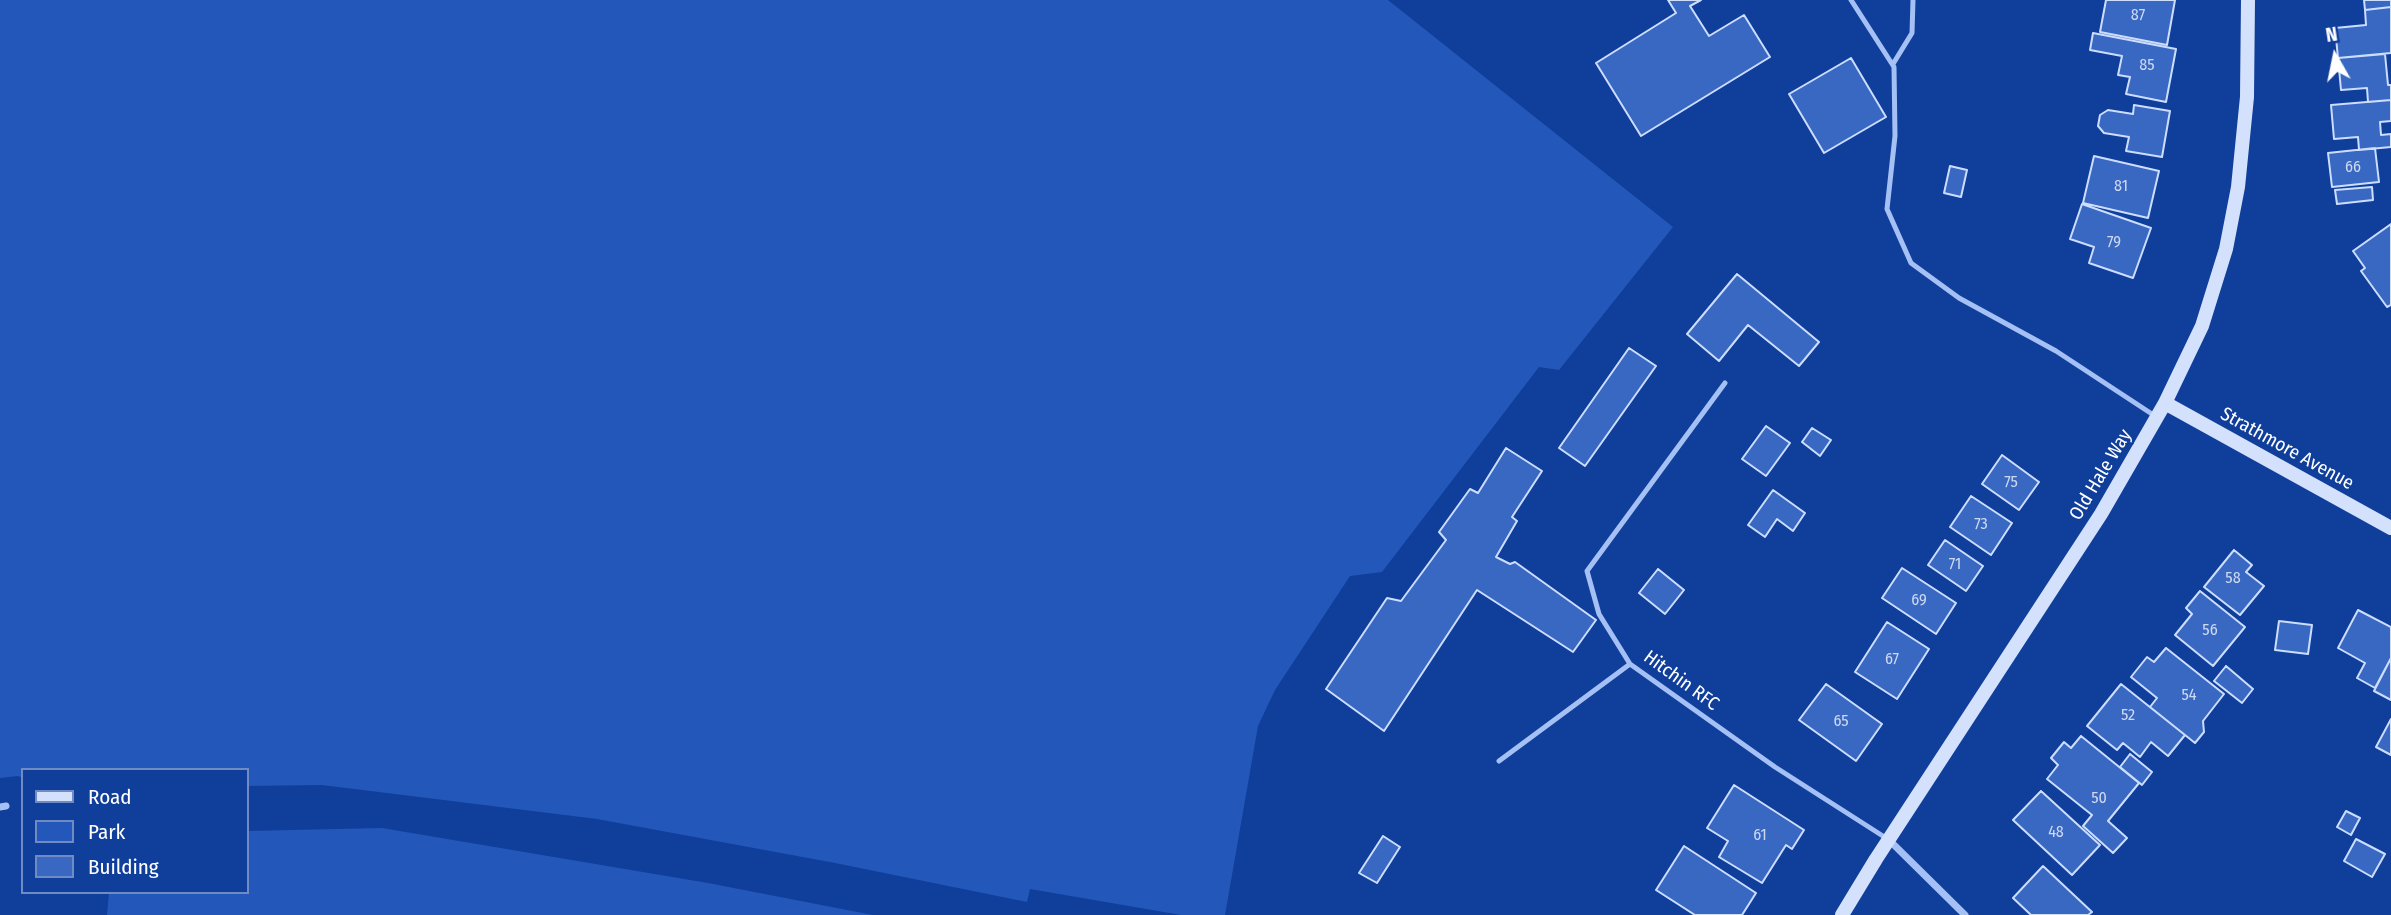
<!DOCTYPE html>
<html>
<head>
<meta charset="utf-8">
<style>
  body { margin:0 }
  #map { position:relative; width:2391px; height:915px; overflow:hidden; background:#103e9b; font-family:"Fira Sans Condensed",sans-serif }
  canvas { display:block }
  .legend { position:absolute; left:21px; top:768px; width:228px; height:126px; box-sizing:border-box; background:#103e9b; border:2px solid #708bc3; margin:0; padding:9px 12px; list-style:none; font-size:21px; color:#fff }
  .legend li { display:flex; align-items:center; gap:14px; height:35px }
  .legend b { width:35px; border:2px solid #708bc3 }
  .north { position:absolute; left:2300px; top:21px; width:70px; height:70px; -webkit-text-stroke:5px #103e9b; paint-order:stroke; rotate:351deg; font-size:19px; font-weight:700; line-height:28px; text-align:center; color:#fff }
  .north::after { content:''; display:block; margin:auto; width:24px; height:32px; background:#fff; clip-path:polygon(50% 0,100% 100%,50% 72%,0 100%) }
</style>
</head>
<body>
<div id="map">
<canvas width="2391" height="915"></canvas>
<ul class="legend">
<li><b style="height:9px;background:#d4e1fd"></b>Road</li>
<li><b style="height:19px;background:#2357ba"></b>Park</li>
<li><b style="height:19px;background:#3968c3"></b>Building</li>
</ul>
<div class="north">N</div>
</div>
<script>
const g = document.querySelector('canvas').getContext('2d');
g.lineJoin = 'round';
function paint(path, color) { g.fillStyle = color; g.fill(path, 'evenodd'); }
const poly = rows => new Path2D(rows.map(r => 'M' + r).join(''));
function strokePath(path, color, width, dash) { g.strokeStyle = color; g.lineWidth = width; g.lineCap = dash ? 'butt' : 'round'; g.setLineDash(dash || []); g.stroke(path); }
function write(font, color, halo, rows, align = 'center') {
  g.font = font + ' "Fira Sans Condensed",sans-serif'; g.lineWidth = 5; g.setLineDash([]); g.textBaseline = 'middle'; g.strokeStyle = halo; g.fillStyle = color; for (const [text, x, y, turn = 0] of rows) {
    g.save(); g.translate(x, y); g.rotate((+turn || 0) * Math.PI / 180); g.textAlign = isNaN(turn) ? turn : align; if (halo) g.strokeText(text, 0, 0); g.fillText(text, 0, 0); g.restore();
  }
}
const green = poly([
  [0,0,1388,0,1673,227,1559,370,1539,367,1382,572,1350,576,1275,690,1258,726,1225,915,1181,915,1030,889,1027,902,835,863,597,819,322,785,247,786,247,770,23,770,23,778,18,776,0,778],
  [382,828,708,883,873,915,107,915,109,892,247,892,247,831]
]);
const building = poly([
  [1668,0,1701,0,1690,6,1709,36,1744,15,1770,57,1641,136,1596,63,1676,13,1668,0],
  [2106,0,2175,0,2167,45,2100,32,2106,0],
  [2364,0,2391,0,2391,7,2365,10,2364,0],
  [2391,7,2391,53,2338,58,2335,28,2366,25,2365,10,2391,7],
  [2093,33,2176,49,2166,102,2126,94,2130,77,2118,75,2122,56,2090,50,2093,33],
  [2385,54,2388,85,2391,85,2391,100,2368,102,2367,88,2341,90,2338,58,2385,54],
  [1851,58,1886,117,1824,153,1789,94,1851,58],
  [2391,100,2391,121,2380,122,2381,135,2391,134,2391,147,2359,150,2358,137,2334,139,2331,105,2391,100],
  [2134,105,2170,111,2162,157,2126,151,2129,137,2104,133,2098,126,2100,115,2108,110,2133,114,2134,105],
  [2375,148,2379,182,2332,187,2328,153,2375,148],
  [2094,156,2159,171,2148,218,2083,203,2094,156],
  [1950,166,1967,170,1961,197,1944,193,1950,166],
  [2372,187,2373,200,2337,204,2335,190,2372,187],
  [2082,204,2151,228,2133,278,2089,263,2094,247,2070,239,2082,204],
  [2391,224,2391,305,2387,307,2361,271,2365,268,2353,251,2391,224],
  [1737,274,1819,342,1799,366,1748,325,1719,361,1687,334,1737,274],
  [1629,348,1656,366,1585,466,1559,448,1629,348],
  [1766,426,1790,443,1766,476,1742,459,1766,426],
  [1812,428,1831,440,1820,456,1802,442,1812,428],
  [1506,448,1542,471,1512,517,1517,521,1496,557,1510,564,1515,562,1596,620,1573,652,1477,590,1384,731,1326,689,1387,598,1401,601,1446,540,1439,532,1470,489,1478,493,1506,448],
  [2002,455,2039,482,2019,510,1982,484,2002,455],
  [1773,490,1805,513,1793,531,1777,519,1765,537,1748,525,1773,490],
  [1971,496,2012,523,1991,555,1950,527,1971,496],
  [1945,540,1983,566,1966,591,1928,565,1945,540],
  [2234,550,2252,565,2246,572,2264,586,2240,615,2204,587,2234,550],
  [1902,568,1956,603,1936,634,1882,598,1902,568],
  [1658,569,1684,590,1665,614,1639,593,1658,569],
  [2200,591,2245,627,2213,666,2175,635,2192,614,2186,608,2200,591],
  [2358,610,2391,627,2391,658,2375,688,2357,678,2365,663,2338,648,2358,610],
  [2279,621,2312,625,2308,654,2275,650,2279,621],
  [1887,622,1929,649,1897,699,1855,672,1887,622],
  [2166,648,2224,694,2203,721,2204,732,2195,743,2150,707,2157,698,2131,677,2147,657,2154,662,2166,648],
  [2391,658,2391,700,2374,691,2391,658],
  [2226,666,2253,689,2242,703,2214,681,2226,666],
  [1826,684,1882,724,1856,761,1799,720,1826,684],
  [2121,684,2185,735,2168,756,2151,742,2140,757,2123,743,2117,750,2087,726,2121,684],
  [2391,719,2391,755,2376,747,2391,719],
  [2081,736,2139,783,2108,821,2127,838,2113,853,2083,826,2092,815,2047,779,2058,765,2051,758,2064,742,2071,748,2081,736],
  [2130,754,2152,772,2142,785,2120,767,2130,754],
  [1734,785,1804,830,1792,849,1786,845,1762,883,1719,857,1728,841,1707,828,1734,785],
  [2041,791,2100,845,2072,875,2013,820,2041,791],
  [2346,811,2360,818,2351,835,2337,827,2346,811],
  [1383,836,1400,847,1377,883,1359,873,1383,836],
  [2356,839,2385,854,2372,877,2344,861,2356,839],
  [1684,846,1756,893,1742,915,1695,915,1656,890,1684,846],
  [2043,866,2092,912,2088,915,2031,915,2013,898,2043,866]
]);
const lane = poly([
  [1851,0,1894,67,1895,136,1887,209,1911,263,1959,298,2056,351,2155,416],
  [1893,64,1912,33,1913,0],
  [1725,383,1587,571,1599,614,1630,664,1775,767,1886,838],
  [1499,761,1630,664]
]);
const street = poly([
  [0,807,6,806],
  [1889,840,1965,915]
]);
const secondary = poly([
  [2165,403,2391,528],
  [1842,915,1876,859,2101,514,2165,403,2202,326,2226,249,2238,187,2247,97,2248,0]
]);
const numberNames = [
  ["87",2138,16],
  ["85",2147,66],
  ["66",2353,168],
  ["81",2121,187],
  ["79",2114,243],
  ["75",2011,483],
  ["73",1981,525],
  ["71",1955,565],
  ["58",2233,579],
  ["69",1919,601],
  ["56",2210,631],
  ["67",1892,660],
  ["54",2189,696],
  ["52",2128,716],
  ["65",1841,722],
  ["50",2099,799],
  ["48",2056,833],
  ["61",1760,836]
];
const streetNames = [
  ["Strathmore Avenue",2287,449,29],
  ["Old Hale Way",2101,475,-59],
  ["Hitchin RFC",1681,681,36]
];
paint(green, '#2357ba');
paint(building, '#3968c3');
strokePath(building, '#ccddfe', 2);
strokePath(lane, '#a4c0f5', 5);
strokePath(street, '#a4c0f5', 7);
strokePath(secondary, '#d4e1fd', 14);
write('16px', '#ced9f0', null, numberNames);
write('19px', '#fff', '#103e9b', streetNames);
</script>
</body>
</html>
